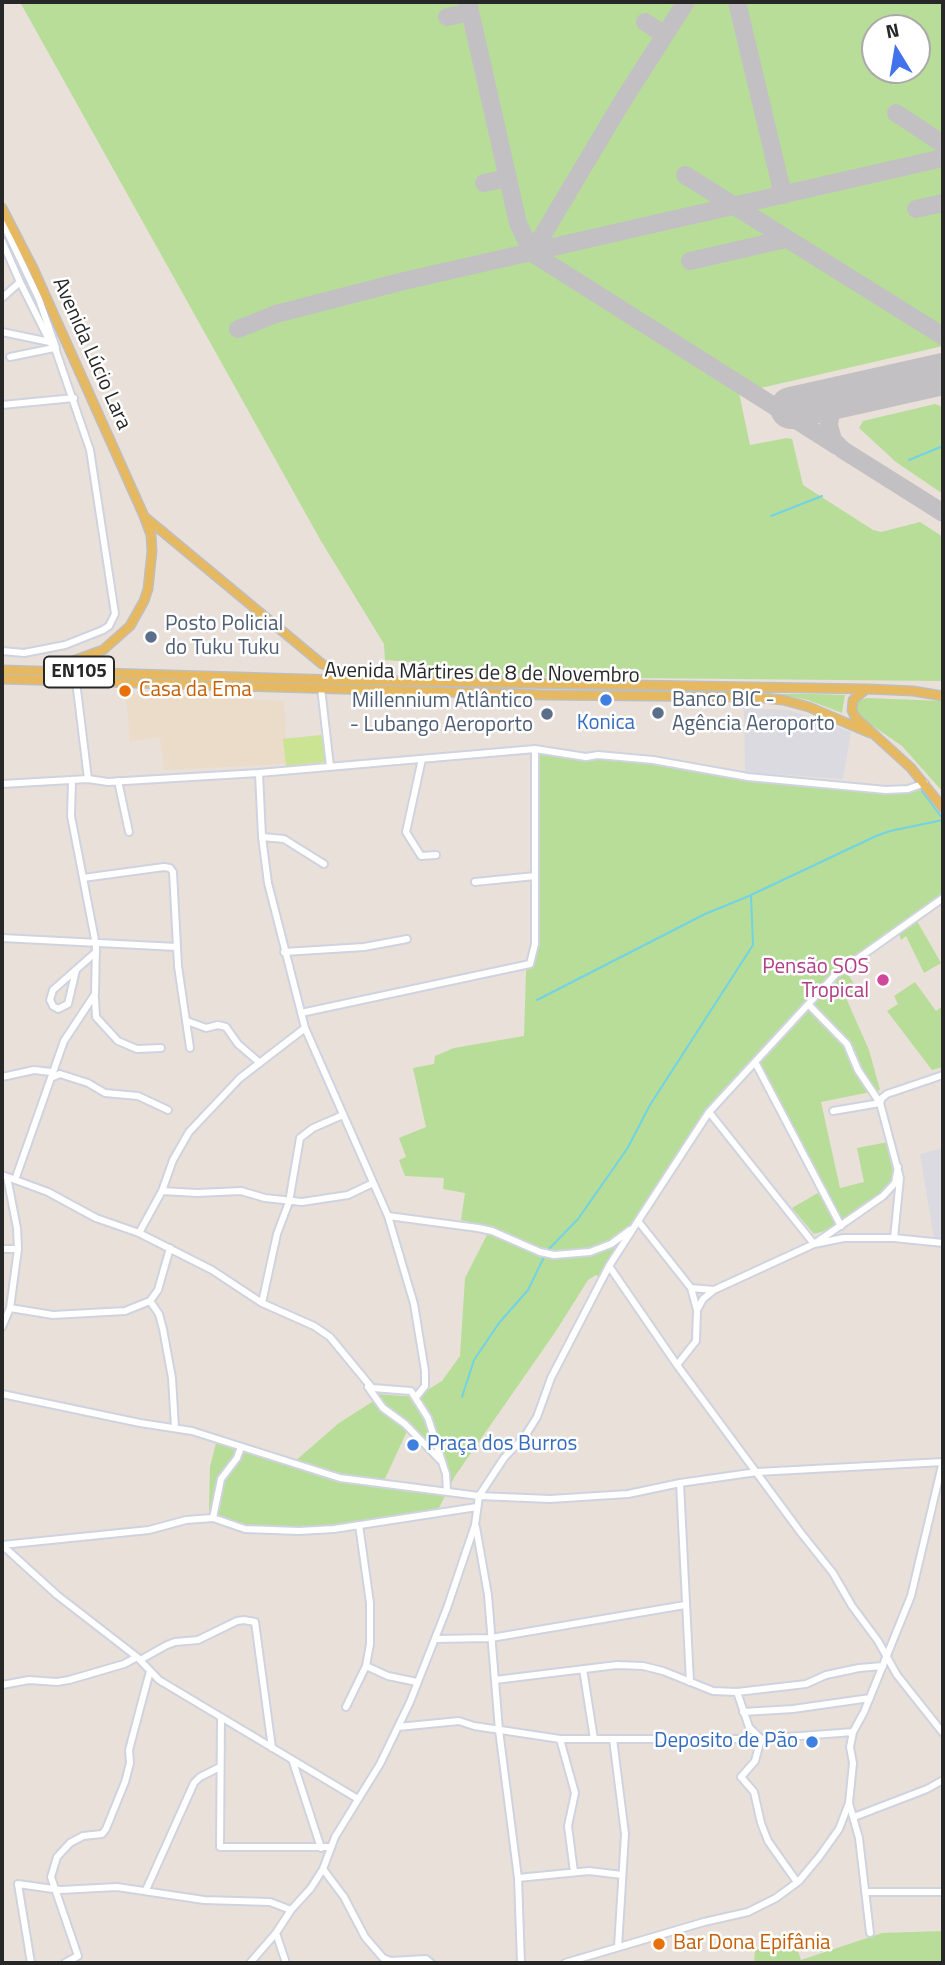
<!DOCTYPE html>
<html>
<head>
<meta charset="utf-8">
<style>
  body { margin:0 }
  #map { position:relative; width:945px; height:1965px; overflow:hidden; background:#e9e0d9; font-family:"Titillium Web",sans-serif }
  canvas { display:block }
  .frame { position:absolute; inset:0; border:4px solid #272727; pointer-events:none }
  .north { position:absolute; left:861px; top:14px; width:70px; height:70px; box-sizing:border-box; background:#fff; border:2px solid #a9a9a9; border-radius:50%; rotate:349deg; font-size:19px; font-weight:700; line-height:28px; text-align:center; color:#272727 }
  .north::after { content:''; display:block; margin:auto; width:24px; height:32px; background:#4273ed; clip-path:polygon(50% 0,100% 100%,50% 72%,0 100%) }
</style>
</head>
<body>
<div id="map">
<canvas width="945" height="1965"></canvas>
<div class="frame"></div>
<div class="north">N</div>
</div>
<script>
const g = document.querySelector('canvas').getContext('2d');
g.lineJoin = 'round';
function paint(path, color) { g.fillStyle = color; g.fill(path, 'evenodd'); }
const poly = rows => new Path2D(rows.map(r => 'M' + r).join(''));
function strokePath(path, color, width, dash) { g.strokeStyle = color; g.lineWidth = width; g.lineCap = dash ? 'butt' : 'round'; g.setLineDash(dash || []); g.stroke(path); }
function write(font, color, halo, rows, align = 'center') {
  g.font = font + ' "Titillium Web",sans-serif'; g.lineWidth = 5; g.setLineDash([]); g.textBaseline = 'middle'; g.strokeStyle = halo; g.fillStyle = color; for (const [text, x, y, turn = 0] of rows) {
    g.save(); g.translate(x, y); g.rotate((+turn || 0) * Math.PI / 180); g.textAlign = isNaN(turn) ? turn : align; if (halo) g.strokeText(text, 0, 0); g.fillText(text, 0, 0); g.restore();
  }
}
const industrial = poly([
  [744,708,789,710,851,732,843,779,745,772],
  [943,1148,943,1239,934,1239,920,1154]
]);
const education = poly([
  [126,694,284,701,286,738,322,735,325,762,164,770,160,737,130,742]
]);
const green = poly([
  [20,2,943,2,943,346,739,393,750,445,787,438,792,439,803,485,873,530,881,532,920,522,943,537,943,681,424,676,423,663,385,660,384,644,321,541],
  [875,28,917,28,917,70,875,70],
  [935,404,943,407,943,494,896,462,859,428,863,421],
  [779,694,812,694,845,695,842,713,808,700],
  [867,698,943,701,943,792,902,746,860,717,856,709,856,704,860,700],
  [535,749,886,790,918,786,943,819,943,898,839,973,847,972,859,993,846,998,869,1050,880,1090,821,1102,840,1188,864,1182,857,1148,888,1142,893,1159,892,1181,885,1190,841,1226,814,1234,792,1208,823,1190,756,1063,709,1112,602,1279,596,1275,588,1280,556,1331,455,1476,437,1512,334,1529,245,1529,213,1518,209,1510,210,1467,217,1439,293,1463,339,1423,372,1402,376,1394,416,1397,442,1381,460,1356,465,1278,491,1227,461,1220,465,1193,443,1189,444,1178,405,1176,399,1160,406,1157,399,1138,426,1127,413,1068,434,1064,435,1056,454,1048,524,1036,526,972,535,944],
  [408,1429,442,1462,447,1490,383,1483],
  [917,921,941,963,924,973,906,936,901,940,899,933],
  [915,982,936,1011,943,1006,943,1067,932,1070,887,1011,898,1004,894,996],
  [943,1931,943,1963,754,1963,755,1950,796,1945,801,1960,882,1933]
]);
const pitch = poly([
  [322,735,325,762,286,766,283,739]
]);
const stream = poly([
  [909,460,943,446],
  [771,516,822,496],
  [922,791,943,819],
  [537,1000,705,914,749,896],
  [548,1250,578,1219,627,1149,650,1105,753,945,751,895,876,836,890,831,943,820],
  [462,1397,474,1360,499,1323,528,1290,545,1255]
]);
const taxiway = poly([
  [468,2,518,223,532,253,837,446],
  [737,2,783,195],
  [447,17,470,12],
  [645,22,665,35],
  [896,113,943,144],
  [685,175,943,336],
  [484,183,508,178],
  [916,209,943,203],
  [532,253,622,102,686,2],
  [690,261,786,239],
  [238,329,276,314,404,281,943,158],
  [847,396,831,410,829,425,833,440,843,450,943,513]
]);
const runway = poly([
  [791,408,943,374]
]);
const minor = poly([
  [2,221,39,299,56,348],
  [2,241,20,282,50,342,56,351,90,450,115,614,109,626,103,630,65,645,24,653,2,651],
  [2,298,20,282],
  [2,332,50,342],
  [10,357,54,348],
  [2,405,74,398],
  [76,681,88,779],
  [321,688,330,766],
  [422,759,406,832,421,856,436,855],
  [259,773,262,837,268,883,305,1028,388,1216,414,1304,425,1371,425,1386,416,1397],
  [118,781,129,832],
  [2,784,88,779,108,782,259,773,535,749,586,757,598,755,653,760,748,777,886,790,908,789,925,783],
  [262,837,284,839,324,864],
  [83,878,164,867,170,868,173,872,178,966,190,1048],
  [475,882,535,876],
  [2,938,177,947],
  [284,952,364,947,407,939],
  [76,970,68,1004,58,1009,53,1006,50,1000,53,990,96,952],
  [95,998,96,1017,118,1041,137,1049,161,1048],
  [809,1005,847,1044,858,1070,880,1103,900,1178,894,1238],
  [301,1013,530,964,535,944,535,749],
  [187,1021,206,1028,218,1025,226,1027,238,1044,260,1063],
  [2,1077,34,1070,51,1072,54,1074],
  [53,1077,60,1074,88,1083,105,1093,138,1096,168,1110],
  [833,1111,880,1103,882,1098,887,1094,943,1075],
  [709,1112,814,1244,883,1196,895,1183,898,1167],
  [2,1175,48,1192,96,1218,139,1233,212,1270,262,1303,314,1326,330,1337,372,1388,411,1391,428,1418,446,1474,447,1491],
  [15,1180,64,1041,95,994,96,945,71,816,72,780],
  [162,1191,197,1193,241,1191,265,1198,302,1202,348,1195,373,1183],
  [388,1216,478,1228,492,1231,540,1252,554,1255,590,1252,611,1244,630,1230],
  [638,1221,691,1288,714,1290],
  [841,1226,755,1062,836,974,943,898],
  [139,1233,162,1191,173,1160,189,1132,240,1078,305,1028],
  [2,1249,18,1249],
  [609,1266,677,1365,801,1533,833,1573,852,1606,878,1641,897,1675,943,1733],
  [150,1301,159,1314,163,1329,172,1378,175,1428],
  [262,1303,277,1234,289,1202,300,1138,313,1128,343,1115],
  [10,1308,53,1315,125,1311,150,1301,158,1290,170,1248],
  [697,1310,703,1299,714,1290,814,1244,844,1238,894,1238,943,1243],
  [2,1327,10,1308,18,1249,17,1228,7,1177],
  [677,1365,696,1341,697,1310,691,1288],
  [368,1387,383,1408,405,1424,441,1461],
  [2,1394,140,1423,192,1431,340,1478,479,1496,550,1499,628,1494,680,1483,757,1472,943,1462],
  [680,1483,690,1682],
  [213,1518,221,1479,237,1458,241,1447],
  [476,1527,488,1595,499,1730,518,1878,521,1963],
  [2,1545,149,1530,186,1520,213,1518,245,1529,299,1531,334,1529,477,1507],
  [2,1545,57,1595,137,1657,159,1680,358,1799],
  [435,1639,491,1638,685,1605],
  [140,1660,167,1645,175,1642,198,1640,237,1621,244,1620,255,1622,272,1748],
  [366,1666,388,1676,417,1682],
  [583,1669,594,1739],
  [495,1680,617,1665,643,1666,663,1671,713,1691,737,1692,806,1684,826,1675,859,1668,883,1666],
  [2,1685,29,1680,57,1682,69,1680,124,1664,137,1657],
  [737,1692,749,1727,761,1739,755,1761,741,1777,754,1792,761,1823,768,1841,797,1882],
  [346,1707,366,1666,370,1644,370,1603,359,1525],
  [743,1712,793,1709,870,1698],
  [221,1717,220,1847,331,1847],
  [398,1727,459,1721,474,1726,560,1739,761,1739,853,1732],
  [560,1739,575,1793,568,1826,574,1872],
  [613,1739,625,1834,618,1947],
  [293,1762,321,1848],
  [849,1803,859,1838,870,1933],
  [854,1817,927,1789,943,1780],
  [323,1869,344,1897,365,1937,383,1958,391,1961,426,1959,431,1963],
  [518,1878,589,1871,622,1875],
  [146,1890,194,1783,200,1777,220,1767],
  [865,1892,943,1892],
  [276,1933,286,1963],
  [31,1963,18,1884,60,1890,117,1887,204,1900,270,1902,291,1910],
  [65,1963,78,1956,51,1877,57,1857,70,1843,83,1836,102,1834,106,1829,125,1782,130,1763,129,1750,150,1671],
  [250,1963,276,1933,291,1910,311,1888,323,1869,335,1837,380,1764,410,1702,447,1608,475,1525,479,1496,504,1458,525,1436,537,1417,551,1378,609,1266,638,1221,709,1112,755,1062],
  [565,1963,704,1922,748,1912,776,1898,799,1881,819,1857,839,1829,849,1803,853,1763,850,1747,853,1732,864,1712,911,1596,943,1461]
]);
const major = poly([
  [2,208,33,268,144,516,151,535,152,551,148,589,144,601,130,626,103,650,48,670],
  [146,518,322,664,354,677],
  [2,670,338,680,868,689,913,691,943,696],
  [2,679,546,695,755,697,783,700,809,707,870,733],
  [865,690,853,700,852,710,855,717,911,768,943,808]
]);
const markers = [
  [151,637,7,"#5c6f8a"],
  [125,691,7,"#e8710a"],
  [606,700,7,"#3f7fe0"],
  [658,713,7,"#5c6f8a"],
  [547,714,7,"#5c6f8a"],
  [883,980,7,"#d1479c"],
  [413,1445,7,"#3f7fe0"],
  [812,1742,7,"#3f7fe0"],
  [659,1944,7,"#e8710a"]
];
const shields = [
  [79,672,70]
];
const shieldNames = [
  ["EN105",79,672]
];
const streetNames = [
  ["Avenida Lúcio Lara",91,354,66],
  ["Avenida Mártires de 8 de Novembro",482,674,1]
];
const serviceNames = [
  ["Posto Policial",165,625],
  ["do Tuku Tuku",165,649],
  ["Banco BIC -",672,701],
  ["Agência Aeroporto",672,725],
  ["Millennium Atlântico",533,702,"right"],
  ["- Lubango Aeroporto",533,726,"right"]
];
const foodNames = [
  ["Casa da Ema",139,691],
  ["Bar Dona Epifânia",673,1944]
];
const shopNames = [
  ["Konica",606,724],
  ["Praça dos Burros",427,1445,"left"],
  ["Deposito de Pão",798,1742,"right"]
];
const hotelNames = [
  ["Pensão SOS",869,968],
  ["Tropical",869,992]
];
paint(industrial, '#dbdae1');
paint(education, '#eadcc9');
paint(green, '#b7dd98');
paint(pitch, '#cae494');
strokePath(stream, '#71d3e5', 2);
strokePath(taxiway, '#c3c0c4', 18);
strokePath(runway, '#c3c0c4', 42);
strokePath(minor, '#cfd3df', 10);
strokePath(major, '#bebebe', 11);
strokePath(minor, '#fff', 6);
strokePath(major, '#e6b961', 8);
for (const [x, y, r, color] of markers) { const dot = new Path2D(); dot.arc(x, y, r, 0, 2 * Math.PI); g.fillStyle = color; g.fill(dot); strokePath(dot, '#fff', 2.5); }
for (const [x, y, w] of shields) { const box = new Path2D(); box.roundRect(x - w / 2, y - 15.5, w, 31, 5); g.fillStyle = '#fff'; g.fill(box); strokePath(box, '#272727', 2); }
write('bold 19px', '#272727', null, shieldNames);
write('21px', '#272727', '#fff', streetNames);
write('21px', '#4e5e75', '#fff', serviceNames, 'left');
write('21px', '#c56008', '#fff', foodNames, 'left');
write('21px', '#366cbe', '#fff', shopNames);
write('21px', '#b23c85', '#fff', hotelNames, 'right');
</script>
</body>
</html>
